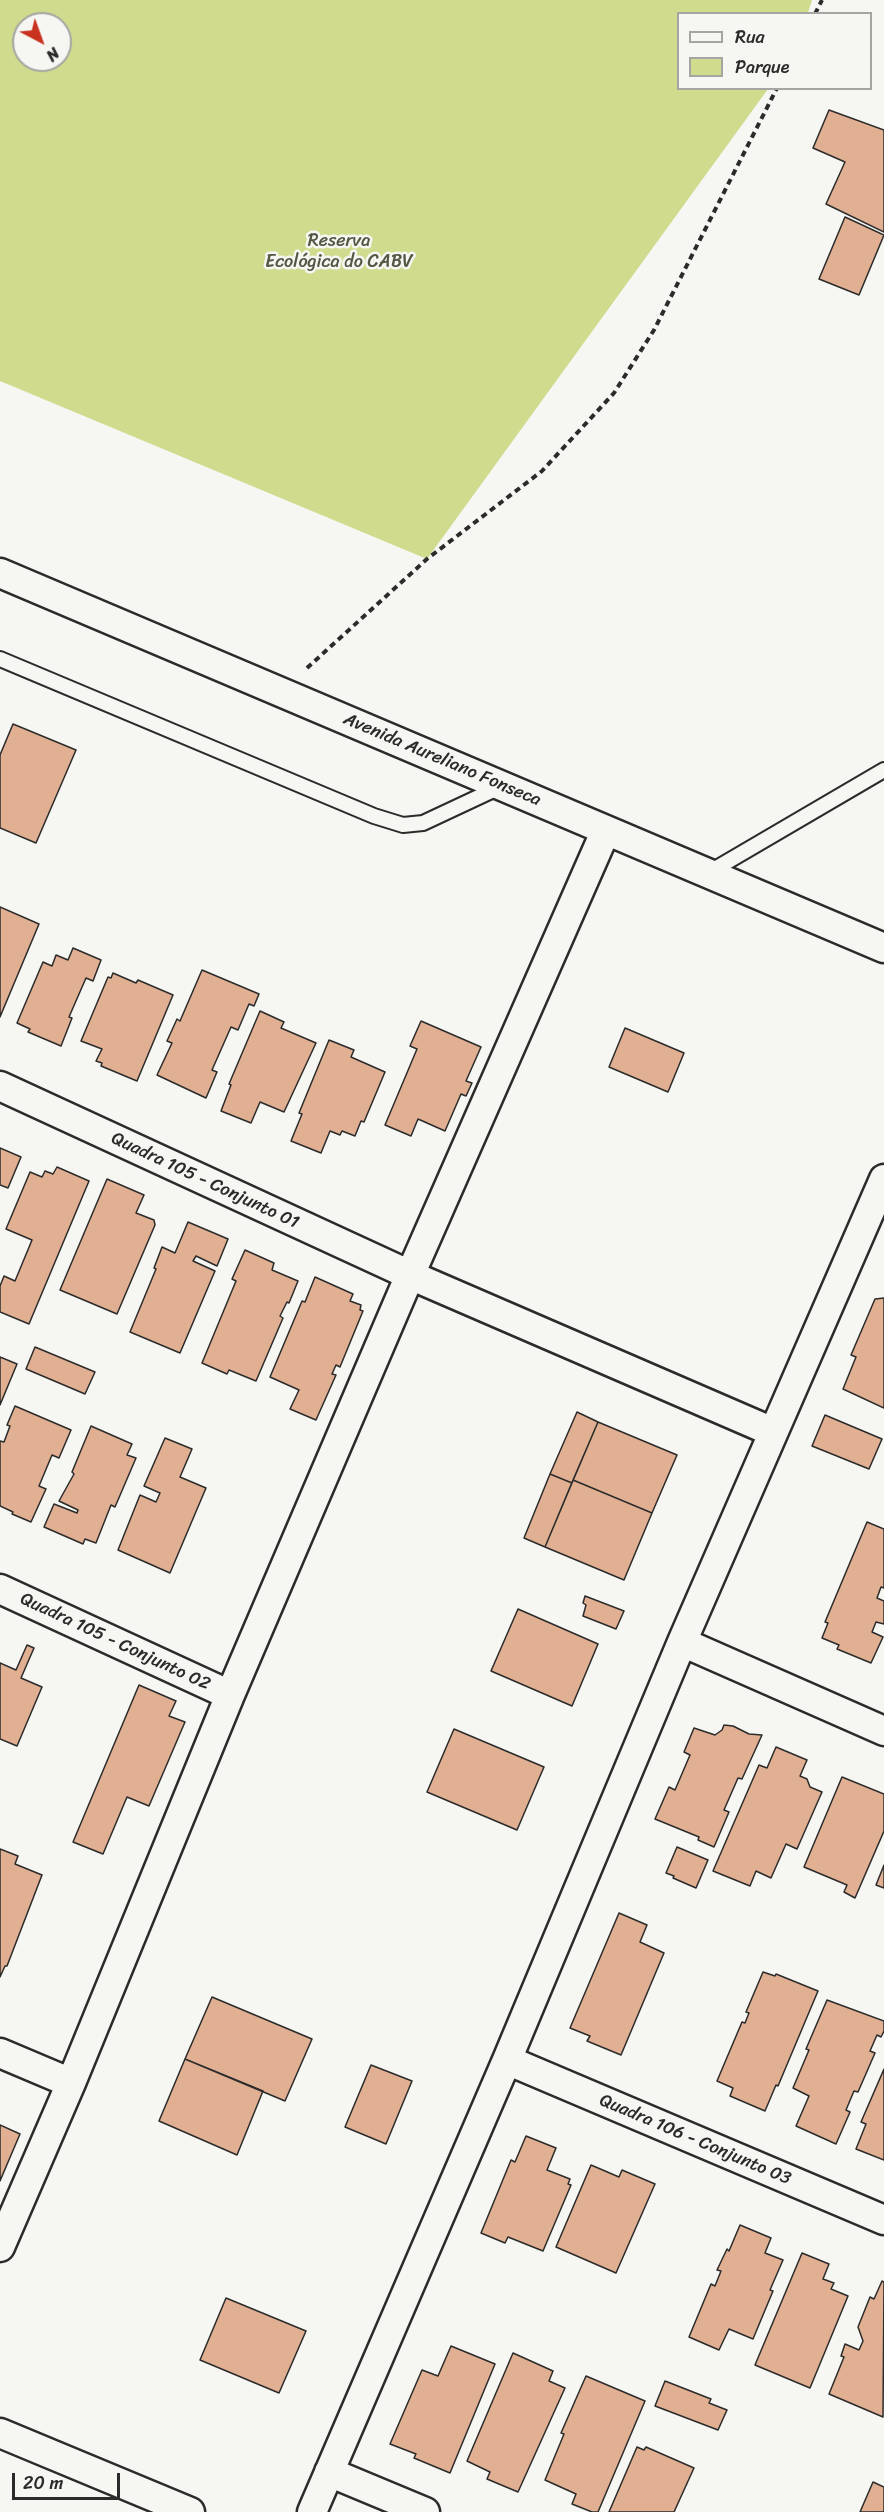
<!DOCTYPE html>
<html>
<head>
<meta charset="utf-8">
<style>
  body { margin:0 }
  #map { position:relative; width:884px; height:2512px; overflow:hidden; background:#f6f6f2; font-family:Sriracha,sans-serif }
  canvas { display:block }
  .legend { position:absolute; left:677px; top:12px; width:195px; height:78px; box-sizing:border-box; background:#f6f6f2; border:2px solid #a5a5a2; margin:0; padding:8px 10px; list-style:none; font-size:18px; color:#2b2b2b }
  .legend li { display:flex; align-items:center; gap:12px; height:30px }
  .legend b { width:30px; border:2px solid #a5a5a2 }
  .north { position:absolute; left:12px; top:12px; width:60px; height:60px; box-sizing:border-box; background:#f6f6f2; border:2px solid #a5a5a2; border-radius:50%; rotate:139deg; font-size:16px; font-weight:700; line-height:24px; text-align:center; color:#2b2b2b }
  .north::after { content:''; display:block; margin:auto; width:21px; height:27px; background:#c8321e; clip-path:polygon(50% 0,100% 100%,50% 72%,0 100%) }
  .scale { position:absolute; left:12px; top:2473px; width:108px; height:27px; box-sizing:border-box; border:3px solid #2b2b2b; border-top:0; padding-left:8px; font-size:18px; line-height:21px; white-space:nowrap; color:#2b2b2b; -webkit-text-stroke:4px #f6f6f2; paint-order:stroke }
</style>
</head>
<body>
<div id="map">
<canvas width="884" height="2512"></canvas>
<ul class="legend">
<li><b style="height:8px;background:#f6f6f2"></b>Rua</li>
<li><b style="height:16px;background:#d0db8e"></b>Parque</li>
</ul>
<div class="north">N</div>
<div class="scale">20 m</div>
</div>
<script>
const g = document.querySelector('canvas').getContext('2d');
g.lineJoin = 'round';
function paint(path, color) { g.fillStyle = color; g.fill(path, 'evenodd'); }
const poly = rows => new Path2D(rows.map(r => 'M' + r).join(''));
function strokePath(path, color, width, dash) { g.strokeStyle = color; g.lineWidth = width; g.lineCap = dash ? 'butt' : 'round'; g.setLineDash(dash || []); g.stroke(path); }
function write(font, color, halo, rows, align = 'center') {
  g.font = font + ' Sriracha,sans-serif'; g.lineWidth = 5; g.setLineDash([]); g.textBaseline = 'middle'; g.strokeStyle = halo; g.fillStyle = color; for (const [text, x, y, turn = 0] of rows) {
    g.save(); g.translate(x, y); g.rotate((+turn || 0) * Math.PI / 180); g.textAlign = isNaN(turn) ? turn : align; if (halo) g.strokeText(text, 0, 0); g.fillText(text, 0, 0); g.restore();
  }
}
const green = poly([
  [0,0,812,0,808,13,678,14,678,88,768,89,427,559,0,381],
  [24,24,60,24,60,60,24,60]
]);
const building = poly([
  [829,110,884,130,884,232,826,204,845,162,813,148,829,110],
  [845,217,884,235,859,295,819,279,845,217],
  [13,724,76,750,36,843,0,828,0,755,13,724],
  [0,907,39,924,0,1017,0,907],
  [73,948,101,960,93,981,86,978,69,1017,72,1018,61,1046,28,1032,30,1029,17,1023,43,962,52,966,56,955,68,960,73,948],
  [202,970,259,994,254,1006,249,1004,238,1030,231,1027,212,1070,217,1072,206,1098,157,1075,172,1043,167,1041,177,1019,180,1021,202,970],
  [113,973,136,983,138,980,173,995,137,1081,101,1066,102,1063,96,1061,102,1049,81,1041,108,977,111,978,113,973],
  [260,1011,284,1022,281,1028,316,1043,284,1112,260,1102,251,1123,221,1111,231,1085,229,1084,260,1011],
  [421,1021,481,1047,466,1081,472,1083,466,1096,461,1094,445,1131,418,1119,411,1136,385,1125,417,1049,410,1046,421,1021],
  [625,1028,684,1053,668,1092,609,1067,625,1028],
  [329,1040,354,1050,351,1057,385,1072,364,1122,361,1121,355,1136,342,1131,340,1135,330,1131,321,1153,291,1141,302,1114,299,1113,329,1040],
  [0,1148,21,1157,8,1188,0,1185,0,1148],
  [57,1167,89,1181,29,1324,0,1312,0,1286,4,1276,15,1281,32,1240,6,1229,30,1172,42,1177,45,1171,53,1174,57,1167],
  [107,1179,144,1195,136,1213,154,1220,155,1225,117,1314,60,1290,107,1179],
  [188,1222,228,1239,217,1266,196,1256,193,1261,215,1271,180,1353,130,1332,156,1269,154,1268,162,1247,175,1253,188,1222],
  [245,1250,274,1263,272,1270,298,1281,289,1303,287,1302,280,1316,283,1318,256,1381,229,1370,227,1374,202,1363,236,1281,232,1279,245,1250],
  [315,1277,353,1294,350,1301,361,1305,360,1310,363,1311,340,1367,336,1365,332,1374,336,1375,316,1420,290,1409,299,1390,270,1377,302,1301,305,1302,315,1277],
  [884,1298,884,1408,843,1389,856,1357,851,1355,875,1299,884,1298],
  [35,1347,95,1372,85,1394,26,1369,35,1347],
  [0,1357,17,1364,0,1405,0,1357],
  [15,1406,71,1430,59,1458,52,1455,39,1486,46,1489,31,1522,12,1514,13,1512,0,1506,0,1441,4,1442,10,1426,7,1425,15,1406],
  [577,1412,598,1422,572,1483,550,1474,577,1412],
  [825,1415,882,1439,869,1469,812,1446,825,1415],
  [598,1422,677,1455,652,1513,573,1480,598,1422],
  [91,1426,132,1444,127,1455,136,1458,115,1507,111,1505,96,1543,85,1539,83,1544,44,1527,54,1504,77,1513,78,1510,59,1501,74,1474,72,1472,91,1426],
  [165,1438,192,1449,180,1477,206,1488,170,1573,118,1550,140,1495,156,1502,160,1493,144,1486,165,1438],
  [550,1474,572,1483,545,1547,524,1538,550,1474],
  [573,1480,652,1513,624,1580,545,1547,573,1480],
  [867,1522,884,1529,884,1588,881,1587,877,1598,884,1601,884,1624,876,1622,872,1632,883,1637,871,1663,837,1649,839,1645,822,1638,828,1623,825,1622,867,1522],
  [585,1596,624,1611,616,1629,583,1616,586,1605,583,1603,585,1596],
  [518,1609,598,1644,572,1706,491,1671,518,1609],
  [27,1645,34,1648,21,1678,42,1687,17,1746,0,1739,0,1663,16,1670,27,1645],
  [139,1685,176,1701,169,1716,185,1722,149,1806,127,1797,103,1854,73,1842,139,1685],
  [724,1725,733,1726,749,1734,762,1735,742,1779,738,1778,724,1810,729,1812,714,1847,698,1840,699,1837,655,1819,669,1787,675,1790,690,1755,684,1752,694,1728,715,1735,722,1730,724,1725],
  [454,1729,544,1767,517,1830,427,1792,454,1729],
  [776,1747,807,1760,800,1776,807,1779,810,1787,822,1792,797,1849,786,1844,771,1878,756,1871,750,1886,713,1871,759,1765,767,1768,776,1747],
  [842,1777,884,1794,884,1831,855,1898,844,1892,847,1885,804,1867,842,1777],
  [677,1847,708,1860,696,1888,673,1878,674,1876,666,1873,677,1847],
  [0,1849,18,1856,15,1864,42,1875,7,1966,5,1966,0,1977,0,1849],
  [884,1865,884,1888,876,1885,884,1865],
  [619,1913,647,1925,640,1942,664,1953,621,2055,587,2041,590,2036,570,2028,619,1913],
  [763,1972,775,1976,776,1974,818,1991,778,2086,776,2085,765,2111,730,2096,733,2088,717,2081,742,2022,745,2023,749,2013,746,2012,763,1972],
  [212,1997,312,2039,285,2101,185,2059,212,1997],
  [827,2000,884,2021,884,2031,881,2037,877,2035,870,2051,875,2053,858,2092,854,2091,846,2110,850,2112,836,2144,796,2126,809,2096,793,2088,809,2050,806,2049,827,2000],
  [185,2059,263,2091,237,2155,159,2121,185,2059],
  [371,2065,412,2081,386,2144,345,2127,371,2065],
  [884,2069,884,2160,856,2149,866,2124,861,2122,884,2069],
  [0,2125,20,2134,0,2181,0,2125],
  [526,2136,556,2148,547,2170,570,2179,568,2184,571,2185,543,2251,508,2237,505,2243,481,2233,511,2160,515,2162,526,2136],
  [591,2165,619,2177,622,2170,655,2184,616,2273,556,2247,591,2165],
  [740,2225,771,2238,765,2253,783,2260,770,2290,773,2291,753,2339,729,2329,719,2350,689,2337,711,2284,715,2286,721,2271,717,2270,727,2249,729,2251,740,2225],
  [802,2253,829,2264,823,2279,834,2283,831,2289,848,2296,810,2388,755,2365,802,2253],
  [882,2281,884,2282,883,2417,829,2394,844,2357,841,2356,845,2344,859,2350,863,2341,858,2327,870,2297,874,2299,882,2281],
  [226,2298,306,2331,279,2393,200,2360,226,2298],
  [451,2346,495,2364,450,2473,414,2458,416,2454,390,2444,422,2370,438,2376,451,2346],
  [513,2353,553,2371,549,2381,565,2388,518,2492,487,2479,490,2472,467,2461,513,2353],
  [586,2376,645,2401,598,2512,592,2512,572,2504,576,2494,545,2480,564,2434,561,2433,586,2376],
  [665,2381,711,2399,709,2403,727,2410,718,2430,655,2406,665,2381],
  [637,2447,644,2450,646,2447,694,2468,674,2512,609,2512,637,2447],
  [873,2482,884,2487,884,2512,860,2512,873,2482]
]);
const path = poly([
  [815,14,822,0],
  [307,668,427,559,542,471,614,393,654,330,777,88]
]);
const lane = poly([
  [0,659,374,816,403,825,423,823,502,786],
  [708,873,884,770]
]);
const street = poly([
  [0,573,884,948],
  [0,1086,410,1275,773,1432],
  [0,1589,230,1695],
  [682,1642,884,1731],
  [0,2053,71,2083],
  [507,2060,884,2220],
  [0,2247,71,2083,230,1695,410,1275,606,830],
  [0,2433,190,2512],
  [329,2472,425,2512],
  [312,2512,507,2060,682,1642,884,1179]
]);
const parkNames = [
  ["Reserva",339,241],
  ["Ecológica do CABV",339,262]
];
const streetNames = [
  ["Avenida Aureliano Fonseca",442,760,23],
  ["Quadra 105 - Conjunto 01",205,1181,25],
  ["Quadra 105 - Conjunto 02",115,1642,25],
  ["Quadra 106 - Conjunto 03",695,2140,23]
];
paint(green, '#d0db8e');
paint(building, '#e1b093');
strokePath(building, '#2b2b2b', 1.5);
strokePath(lane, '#2b2b2b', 18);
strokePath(street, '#2b2b2b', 33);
strokePath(path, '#2b2b2b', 4, [6, 4.5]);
strokePath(lane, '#f6f6f2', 14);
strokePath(street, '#f6f6f2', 28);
write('18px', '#545744', '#f6f6f2', parkNames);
write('18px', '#2b2b2b', '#f6f6f2', streetNames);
</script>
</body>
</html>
